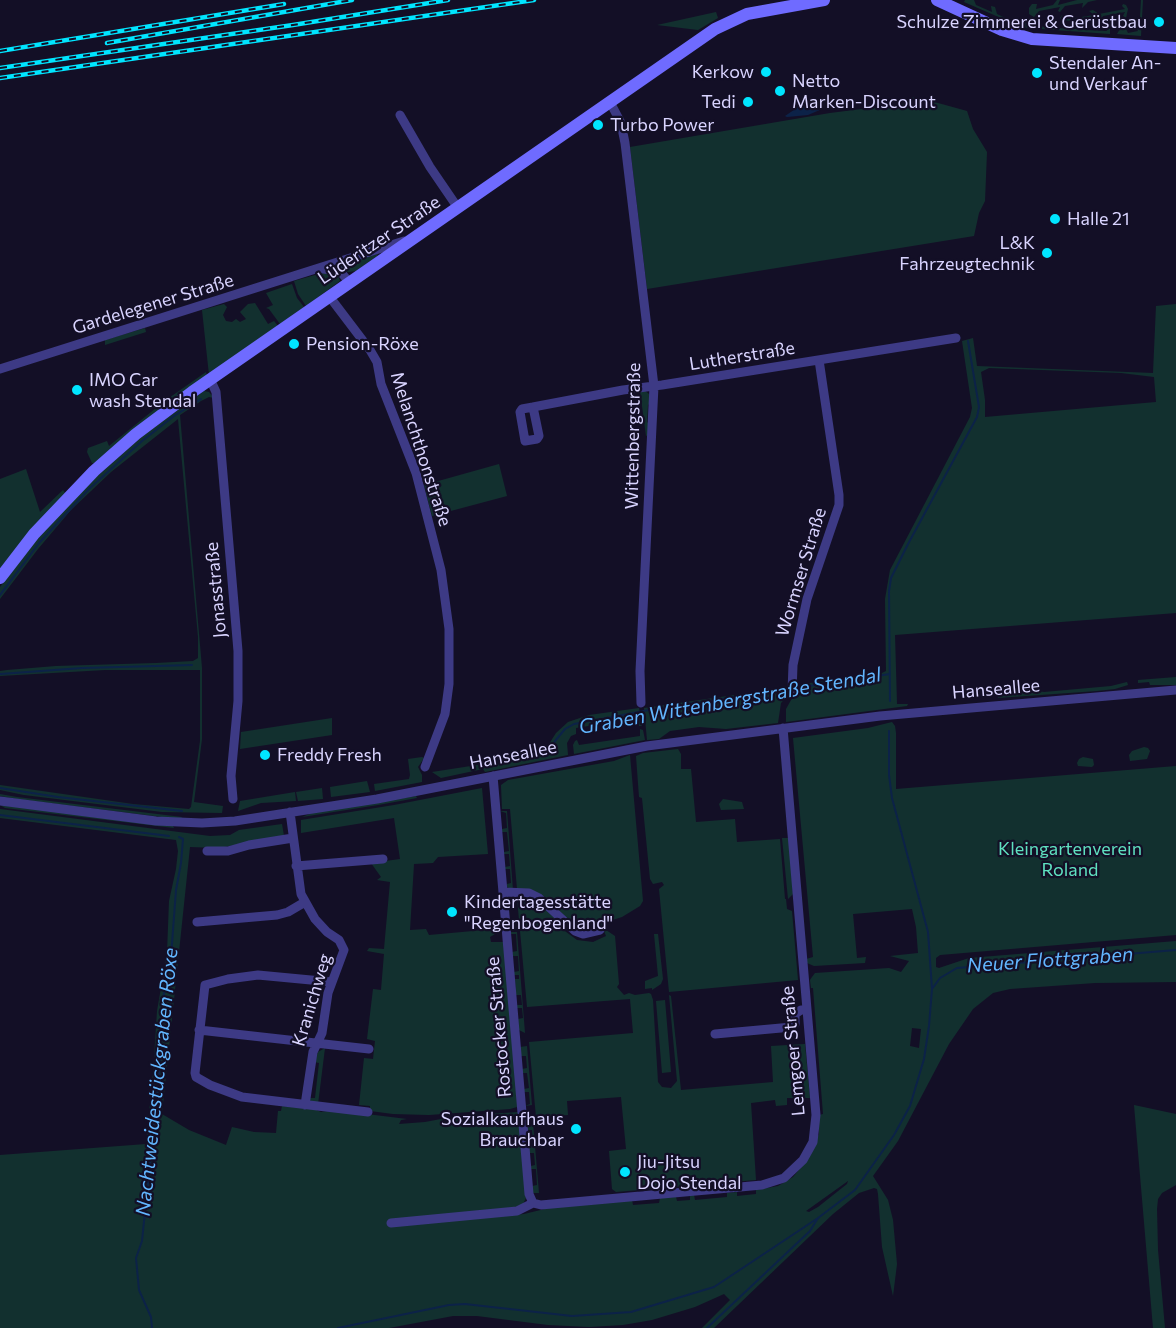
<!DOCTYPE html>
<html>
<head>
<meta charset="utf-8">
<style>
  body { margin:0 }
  canvas { display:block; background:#130f26 }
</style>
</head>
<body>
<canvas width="1176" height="1328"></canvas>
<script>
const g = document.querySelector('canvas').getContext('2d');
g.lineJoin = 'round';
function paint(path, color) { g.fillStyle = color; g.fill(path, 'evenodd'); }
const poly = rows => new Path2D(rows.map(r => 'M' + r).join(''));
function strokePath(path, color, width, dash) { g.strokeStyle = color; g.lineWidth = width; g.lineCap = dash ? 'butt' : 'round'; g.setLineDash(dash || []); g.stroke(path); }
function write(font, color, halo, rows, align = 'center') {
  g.font = font + ' Commissioner,sans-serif'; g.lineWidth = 4.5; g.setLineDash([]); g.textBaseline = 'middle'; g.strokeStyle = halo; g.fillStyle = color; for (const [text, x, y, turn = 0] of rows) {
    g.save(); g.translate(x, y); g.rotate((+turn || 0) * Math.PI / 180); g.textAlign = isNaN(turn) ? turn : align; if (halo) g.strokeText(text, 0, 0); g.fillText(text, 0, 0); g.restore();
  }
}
const green = poly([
  [965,0,974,0,976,5,992,12,991,6,995,7,997,14,1020,25,1019,19,1027,21,1030,26,1052,27,1050,23,1054,23,1057,28,1080,29,1078,25,1081,26,1085,30,1107,31,1105,27,1108,27,1110,29,1110,34,1027,28,1017,25,964,2],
  [1057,0,1060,0,1058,5,1077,0,1097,0,1088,2,1082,8,1083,3,1065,6,1060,12,1058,11,1060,7,1039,11,1034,17,1029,14,1029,8,1032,4,1037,4,1036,9,1053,5],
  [1141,0,1143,0,1141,36,1117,34,1121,27,1125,27,1128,33,1138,31,1134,23,1140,17],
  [1123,4,1126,5,1128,9,1126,18,1123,16,1125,12,1103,16,1099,22,1097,20,1100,17,1090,17,1084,22,1061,20,1060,18,1062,15,1069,19,1094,15,1089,11,1093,10,1099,14,1125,9,1122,6],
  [716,12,718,18,698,30,657,25],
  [909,97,920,98,967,111,973,129,987,152,985,201,979,213,974,236,647,289,630,147,830,113,909,103],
  [378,254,377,256,356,271,348,272,338,268,337,266],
  [322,273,338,275,340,281,306,306,298,294,294,281],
  [292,284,297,298,304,307,280,324,269,309,266,308,273,305,266,293],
  [255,303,268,324,274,321,278,326,209,375,202,310,224,304,227,307,223,315,226,321,232,322,236,319,240,322,246,319,240,312,248,304],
  [1176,304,1176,613,895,635,897,704,908,704,907,706,786,722,786,709,795,693,794,685,880,674,886,671,885,599,890,570,970,417,972,408,962,341,973,338,977,366,1153,373,1156,306],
  [989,368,1121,373,1154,377,1156,402,985,417,985,400,981,372],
  [145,328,146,332,105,345,105,340],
  [206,372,207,376,97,463,92,463,87,452,88,448,107,441,109,446,166,400],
  [644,390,649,394,650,403,648,405,647,422,649,424,648,435,646,436,640,391],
  [204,391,209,392,214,398,209,397,201,401,180,415,202,668,202,739,194,802,223,806,222,813,162,812,24,795,0,790,0,785,133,804,189,809,191,807,200,741,200,670,105,670,0,676,0,671,7,670,56,666,156,663,193,661,198,658,198,637,178,419,111,472,71,510,38,549,0,599,0,587,32,545,87,485,143,436],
  [499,464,507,496,432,516,424,485],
  [26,469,40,512,63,490,66,494,0,571,0,479],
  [1176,677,1176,685,1150,685,1149,682,1138,683,1138,680],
  [1127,682,1128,685,1115,689,1097,691,998,698,997,692,1030,690,1044,692,1111,686],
  [789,685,790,693,781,703,778,723,726,729,699,727,670,731,659,739,647,740,644,708,783,688],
  [639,708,642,726,639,726,638,718,576,728,576,734,571,736,567,743,568,755,485,772,483,769,441,778,432,772,542,755,556,733,568,722,589,715],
  [332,718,332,735,240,749,241,732],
  [892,722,895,726,896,733,896,789,1176,766,1176,935,940,955,936,958,936,967,939,968,969,958,1176,941,1176,982,1095,983,1010,989,993,993,973,1009,949,1044,898,1141,873,1176,888,1200,893,1220,897,1264,893,1296,882,1247,878,1194,877,1189,874,1188,859,1193,833,1214,714,1328,702,1328,730,1300,724,1294,695,1307,652,1320,623,1325,589,1327,548,1325,477,1316,453,1316,389,1328,0,1328,0,1155,146,1144,154,1059,157,1011,167,953,169,901,176,869,178,851,176,840,0,818,0,809,210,836,230,835,239,830,282,824,284,836,219,848,190,847,162,1114,189,1130,226,1145,232,1127,254,1132,276,1133,278,1111,281,1111,282,1106,314,1109,321,1112,334,1110,407,1119,401,1120,399,1124,425,1122,457,1116,518,1112,527,1196,522,1206,390,1226,524,1214,549,1208,632,1200,633,1205,659,1203,660,1198,676,1197,677,1201,690,1200,690,1196,694,1195,695,1200,727,1197,727,1193,737,1192,737,1196,756,1194,756,1190,778,1186,793,1177,808,1159,819,1134,819,1115,823,1114,813,988,811,988,810,980,812,977,815,973,889,968,901,972,909,961,890,956,918,953,916,927,912,909,853,914,857,958,866,957,865,963,814,966,807,963,806,959,813,957,793,738,868,728],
  [912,1028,921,1029,919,1048,910,1046],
  [848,1181,847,1184,818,1207,809,1212,806,1211],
  [640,729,643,730,645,740,574,754,573,745,575,741,577,740,579,745,640,736],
  [1144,747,1148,748,1150,751,1147,759,1130,761,1129,755,1132,751],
  [678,749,681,754,681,769,691,769,696,822,735,819,737,842,780,839,785,899,786,899,787,909,792,911,798,980,669,992,659,889,664,885,662,882,653,884,650,879,642,798,639,797,636,756,643,753],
  [630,755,643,901,640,906,622,917,603,923,601,927,597,923,587,927,586,932,581,931,559,913,517,889,510,809,502,809,501,785,508,780,614,761],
  [422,757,424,758,418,767,422,775,422,782,375,791,374,784,409,779,410,775,408,759],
  [1083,757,1093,759,1094,765,1092,767,1078,766,1077,763,1079,759],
  [367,781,370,792,331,797,330,787],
  [322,788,323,799,298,801,296,792],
  [482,788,488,854,438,857,433,863,414,864,410,930,426,929,429,935,495,929,495,934,490,937,491,942,505,942,519,1104,517,1107,510,1109,429,1115,393,1114,370,1111,370,1106,359,1105,364,1058,373,1059,375,1041,367,1039,373,989,381,990,384,954,367,951,369,948,384,949,390,882,377,880,381,877,371,863,400,859,394,818,301,833,301,820,394,805],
  [295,792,296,801,261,803,238,811,240,801],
  [0,794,17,797,182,817,181,819,162,817,17,799,0,796],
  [416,796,417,798,378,805,302,817,312,813],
  [723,799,742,802,744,809,721,810,719,804],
  [0,805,173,826,174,828,5,808],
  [500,811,507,811,513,890,507,887,507,884,511,883,510,869,505,869,505,867,510,866,509,854,504,854,504,852,509,851,507,832,502,832,502,829,507,828,506,813],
  [782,838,789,838,793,894,788,899],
  [522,895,535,900,557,920,554,923,577,940,593,942,606,936,604,931,606,930,615,936,619,984,617,987,624,995,629,993,635,995,649,993,651,994,653,1000,658,1082,662,1087,671,1088,677,1081,669,995,671,996,681,1090,773,1082,771,1046,805,1044,810,1098,787,1098,787,1105,776,1106,775,1100,751,1103,756,1180,616,1192,612,1189,609,1151,626,1149,621,1097,567,1101,568,1115,536,1117,529,1042,633,1033,630,999,527,1007,517,898],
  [511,932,517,932,525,1033,519,1030,518,1019,523,1018,522,1008,517,1008,517,1005,522,1005,521,995,516,995,515,979,519,979,519,975,514,975,514,972,519,971,518,956,513,956,512,952,517,951,516,934,511,934],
  [654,934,658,934,663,979,661,984,652,990,652,988,645,989,645,981,658,976],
  [665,1000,671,1072,662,1073,656,1001],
  [527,1046,532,1105,525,1106,530,1104,529,1092,524,1092,524,1089,529,1088,527,1073,522,1073,522,1069,527,1068,526,1056,521,1056,520,1047],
  [325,1048,318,1104,310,1101,309,1098,315,1098,319,1063,314,1062,318,1052],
  [1134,1105,1176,1114,1176,1185,1162,1193,1158,1199,1157,1209,1158,1250,1165,1328,1153,1328],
  [533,1123,539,1193,533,1193,532,1186,537,1185,536,1169,531,1169,531,1166,535,1165,534,1153,529,1153,529,1144,533,1143,532,1130,527,1130,527,1124]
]);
const water = poly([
  [810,99,817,102,822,109,808,115,787,117,785,116]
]);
const stream = poly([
  [0,595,39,543,89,489,142,441,174,416,201,399],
  [0,674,82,668,192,665],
  [795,688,890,674],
  [890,701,889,591,891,578,908,544,977,417,979,407,968,341],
  [547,756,555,741,565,729,574,724,649,710,789,689],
  [0,788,58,797,182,811],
  [0,815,169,836],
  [932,989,940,978,957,968,1176,950],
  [152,1328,151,1317,139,1290,136,1258,142,1241,160,1065,162,1004,171,957,176,890,181,863,183,839,179,837],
  [338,1328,449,1305,465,1304,572,1316,631,1312,714,1287,818,1218,855,1190,894,1135,910,1106,924,1059,929,1026,932,989,928,932,892,798,889,775,889,731],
  [707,1328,810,1231,818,1218]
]);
const minor = poly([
  [610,102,621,123,625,143,654,386,640,671,641,703],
  [400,115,430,167,458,208],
  [323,269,340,271,349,282],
  [329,296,370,350,377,362,381,384,416,473,441,570,449,629,449,684,445,714,425,767],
  [0,369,404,241],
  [210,379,216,392,238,651,238,701,231,776,233,799],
  [533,407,623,390,662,385,956,338],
  [533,407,539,436,537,439,525,441,520,412,522,409,533,407],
  [792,693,793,665,807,599,839,505,839,495,819,360],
  [493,776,529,1194,533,1203],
  [0,801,156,821,202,823,235,821,377,799,647,746,880,716,1176,690],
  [290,812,301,894,315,919,327,932,339,940,344,950,328,993,322,1033,313,1052,305,1105],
  [207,851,228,851,249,845,293,838],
  [296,866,383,859],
  [504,892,529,893,539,898,575,931,583,934,600,930],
  [197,922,277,915,288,912,305,902],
  [332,982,258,975,228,979,205,985,195,1073,196,1077,210,1085,242,1097,368,1112],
  [199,1030,369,1049],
  [715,1034,792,1027,795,1024,795,1014,801,1010,806,1010],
  [391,1223,517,1211,533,1203,541,1205,762,1185,784,1178,803,1160,813,1142,816,1115,783,728]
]);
const secondary = poly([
  [937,0,1002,30,1032,39,1176,48],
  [0,578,34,534,94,471,136,434,192,392,715,29,747,14,824,0]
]);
const rail = poly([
  [107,43,352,0],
  [0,51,284,4],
  [0,68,293,25,448,0],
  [0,78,534,0]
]);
const markers = [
  [1159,22,6,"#00e5ff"],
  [766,72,6,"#00e5ff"],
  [1037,73,6,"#00e5ff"],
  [780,91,6,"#00e5ff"],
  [748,102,6,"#00e5ff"],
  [598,125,6,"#00e5ff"],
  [1055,219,6,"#00e5ff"],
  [1047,253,6,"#00e5ff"],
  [294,344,6,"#00e5ff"],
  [77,390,6,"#00e5ff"],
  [265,755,6,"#00e5ff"],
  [452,912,6,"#00e5ff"],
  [576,1129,6,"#00e5ff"],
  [625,1172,6,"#00e5ff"]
];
const poiNames = [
  ["Schulze Zimmerei & Gerüstbau",1147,22,"right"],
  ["Stendaler An-",1049,63],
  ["und Verkauf",1049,84],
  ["Kerkow",754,72,"right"],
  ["Netto",792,81],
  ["Marken-Discount",792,102],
  ["Tedi",736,102,"right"],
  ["Turbo Power",610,125],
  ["Halle 21",1067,219],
  ["L&K",1035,243,"right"],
  ["Fahrzeugtechnik",1035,264,"right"],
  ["Pension-Röxe",306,344],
  ["IMO Car",89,380],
  ["wash Stendal",89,401],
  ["Freddy Fresh",277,755],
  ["Kindertagesstätte",464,902],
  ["\"Regenbogenland\"",464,923],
  ["Sozialkaufhaus",564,1119,"right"],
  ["Brauchbar",564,1140,"right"],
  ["Jiu-Jitsu",637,1162],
  ["Dojo Stendal",637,1183]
];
const streetNames = [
  ["Lüderitzer Straße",379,240,-34],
  ["Gardelegener Straße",153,304,-17],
  ["Lutherstraße",742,356,-9],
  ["Wittenbergstraße",633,436,-89],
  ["Melanchthonstraße",421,449,72],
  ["Wormser Straße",801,572,-73],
  ["Jonasstraße",216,590,-95],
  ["Hanseallee",996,689,-5],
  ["Hanseallee",513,755,-11],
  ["Kranichweg",312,1000,-73],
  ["Rostocker Straße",499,1027,-95],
  ["Lemgoer Straße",793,1051,-95]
];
const parkNames = [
  ["Kleingartenverein",1070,849],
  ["Roland",1070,870]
];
const waterNames = [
  ["Graben Wittenbergstraße Stendal",730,701,-10],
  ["Neuer Flottgraben",1050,960,-4],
  ["Nachtweidestückgraben Röxe",157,1082,-84]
];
paint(green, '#12302f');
paint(water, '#0c2248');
strokePath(stream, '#0c2248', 2);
strokePath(minor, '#3d3a85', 9);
strokePath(secondary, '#6f6bff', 12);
strokePath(rail, '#00e5ff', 4.5);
strokePath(rail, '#130f26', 2, [7]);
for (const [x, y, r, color] of markers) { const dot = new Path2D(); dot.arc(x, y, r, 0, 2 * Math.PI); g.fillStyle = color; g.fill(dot); strokePath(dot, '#130f26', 2); }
write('18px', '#d9d4ff', '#130f26', poiNames, 'left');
write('18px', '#d9d4ff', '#130f26', streetNames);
write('18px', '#5fe0c0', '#130f26', parkNames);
write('italic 20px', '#62b6ff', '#130f26', waterNames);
</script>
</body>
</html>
